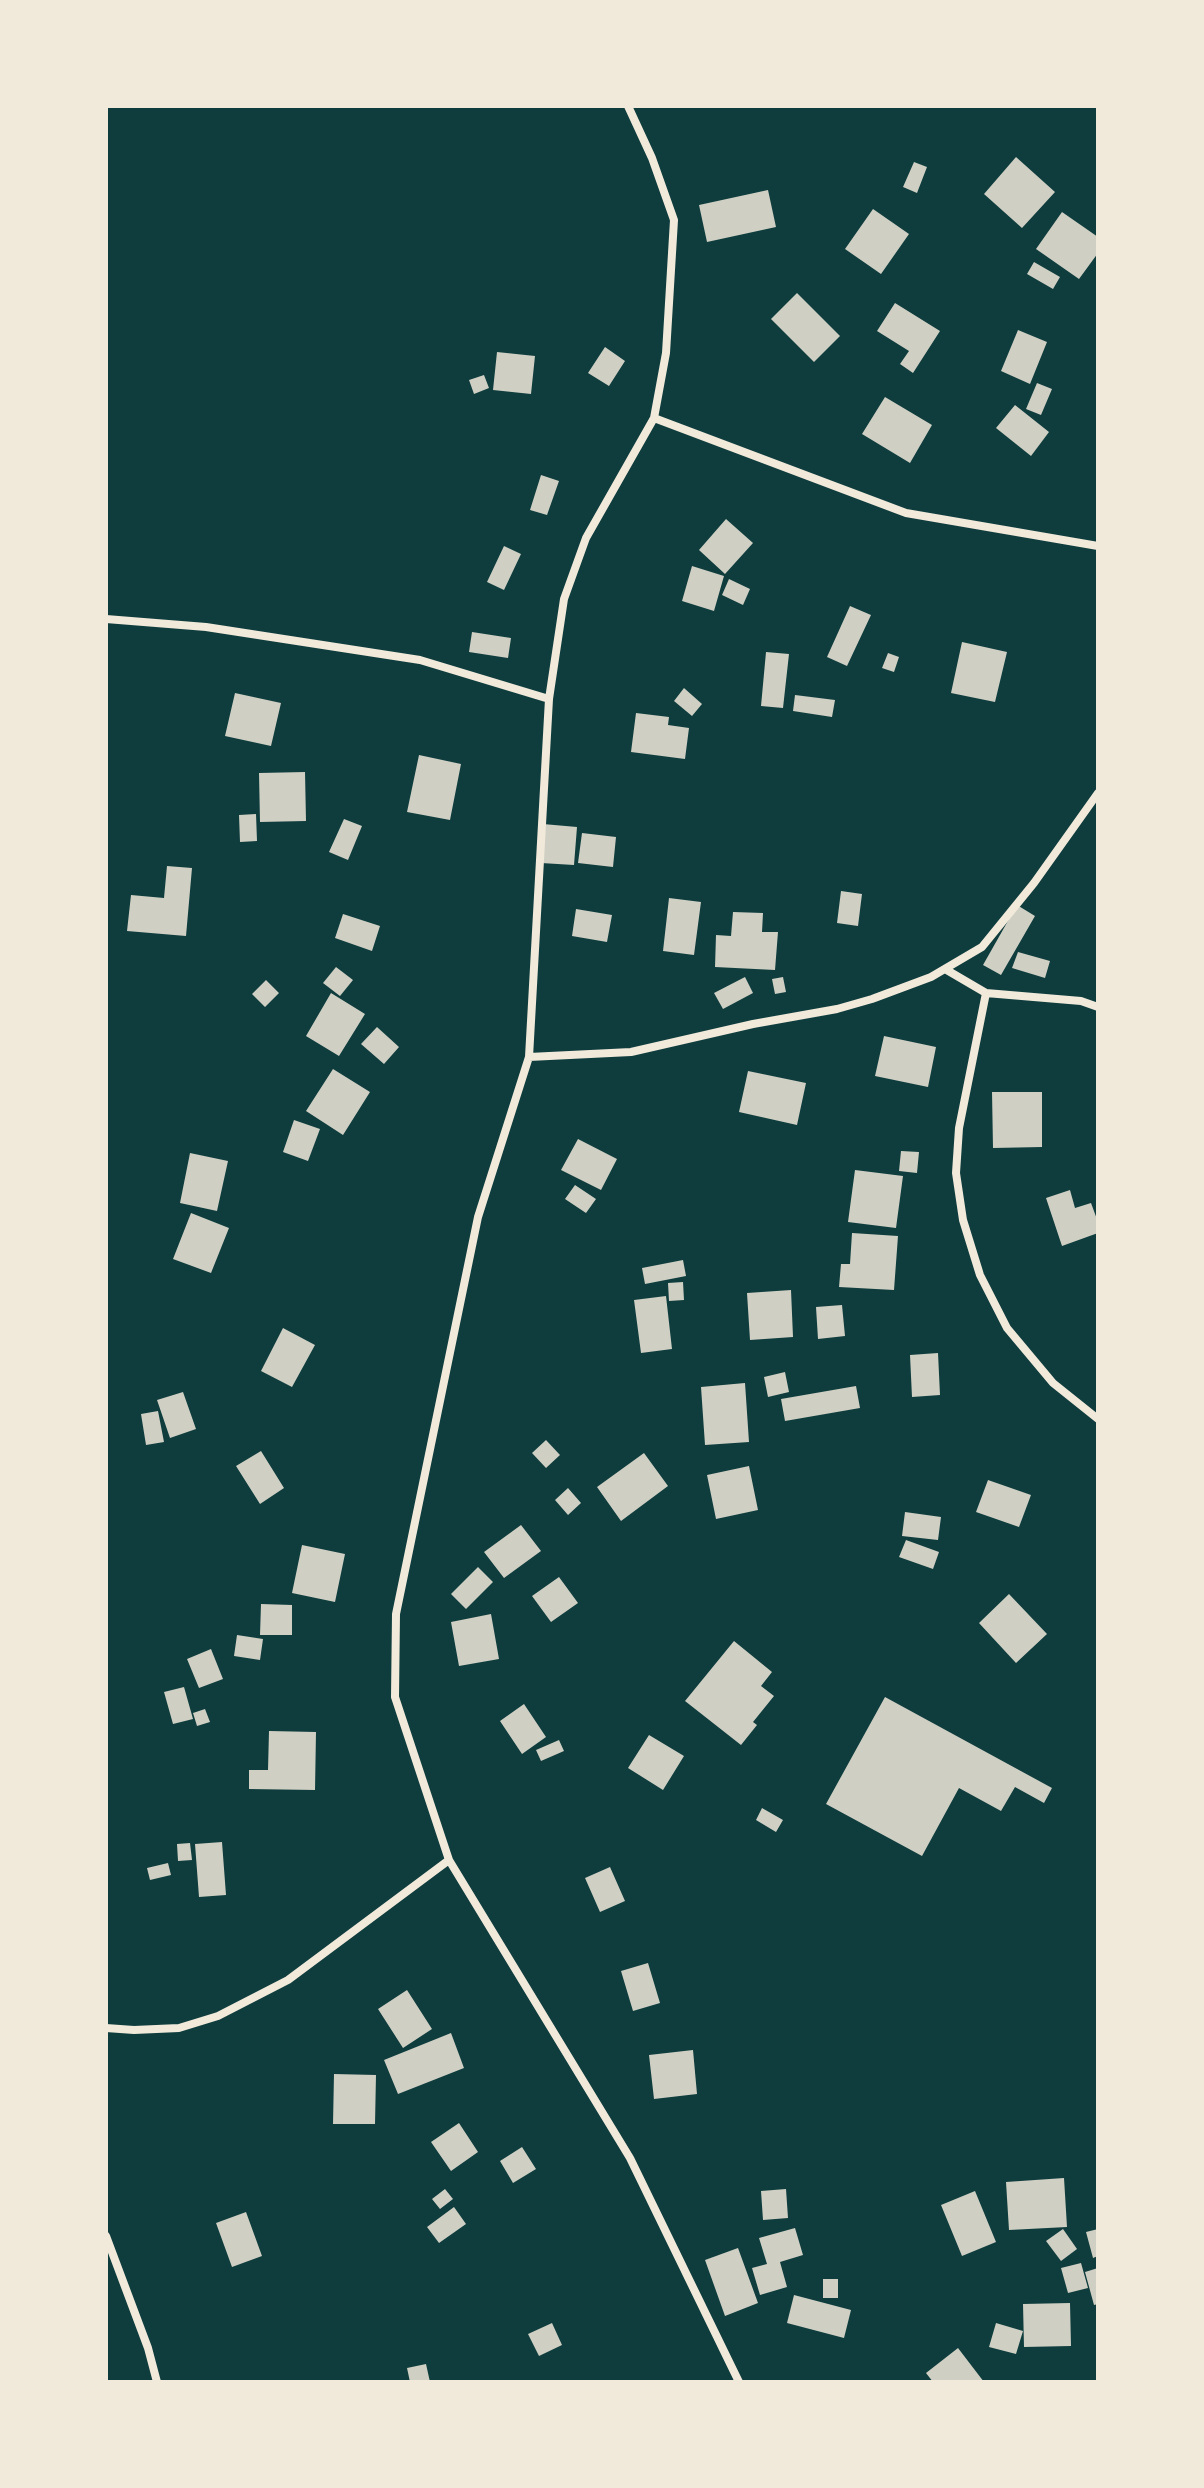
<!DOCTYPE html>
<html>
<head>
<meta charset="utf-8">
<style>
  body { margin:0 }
  #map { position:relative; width:1204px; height:2488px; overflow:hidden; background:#0f3d3e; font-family:"PT Sans",sans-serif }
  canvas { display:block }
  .frame { position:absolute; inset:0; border:108px solid #f1e9da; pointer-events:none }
</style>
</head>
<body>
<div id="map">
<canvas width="1204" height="2488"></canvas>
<div class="frame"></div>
</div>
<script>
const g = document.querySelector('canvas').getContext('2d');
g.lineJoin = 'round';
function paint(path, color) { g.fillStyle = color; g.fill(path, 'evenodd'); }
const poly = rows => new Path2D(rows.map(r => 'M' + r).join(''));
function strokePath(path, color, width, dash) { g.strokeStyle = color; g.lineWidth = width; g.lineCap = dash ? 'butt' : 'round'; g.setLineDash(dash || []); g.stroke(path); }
const building = poly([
  [1016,157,1055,192,1022,228,984,194],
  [914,162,927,167,917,193,903,187],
  [768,190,776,227,707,242,699,205],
  [873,209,909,234,881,274,845,249],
  [1062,212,1098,237,1098,253,1079,279,1036,249],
  [1034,262,1060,277,1053,289,1027,274],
  [797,293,840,336,814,362,771,319],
  [895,303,940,331,913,373,900,364,909,351,877,331],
  [1018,330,1047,342,1030,384,1001,371],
  [605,347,625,361,609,386,588,373],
  [497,352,535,356,531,394,493,390],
  [484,375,489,388,474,394,469,380],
  [1037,383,1052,389,1041,415,1026,409],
  [885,397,932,425,910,463,862,434],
  [1015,405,1049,432,1031,456,996,428],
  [541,475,559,481,547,515,530,510],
  [726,519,753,543,725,574,699,550],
  [504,546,521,554,504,590,487,582],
  [692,566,724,576,714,611,682,601],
  [729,579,750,589,743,605,722,595],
  [850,606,871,615,847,666,827,657],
  [472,632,511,638,508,658,469,652],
  [962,642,1007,652,995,702,951,693],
  [766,652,789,654,783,708,761,706],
  [888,653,899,657,894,672,882,668],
  [684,688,702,704,692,716,674,701],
  [235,693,281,703,271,746,225,736],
  [795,695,835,700,832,717,793,711],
  [636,713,669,717,668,725,689,728,685,759,631,752],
  [419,755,461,764,450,820,407,812],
  [305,772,306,821,260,822,259,773],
  [256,814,257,841,240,842,239,815],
  [344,819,362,826,348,860,329,852],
  [543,824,577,827,574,865,541,863],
  [582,833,616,837,613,867,578,863],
  [167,866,192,868,186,936,127,931,131,895,164,898],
  [841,891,862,894,858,926,837,923],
  [669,898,701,902,694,955,663,951],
  [1017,905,1035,916,1001,975,983,965],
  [576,909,612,915,607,942,572,936],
  [733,912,763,913,762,932,778,932,775,970,715,967,716,935,731,936],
  [343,914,380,926,372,951,335,938],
  [1018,952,1050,961,1045,978,1012,968],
  [336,967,353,980,340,996,323,983],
  [745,977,753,993,723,1009,714,993],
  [783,977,786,992,775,994,772,979],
  [266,980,279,993,265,1007,252,994],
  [331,993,365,1014,339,1056,306,1036],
  [377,1027,399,1047,384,1064,361,1044],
  [884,1036,936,1047,928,1087,875,1076],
  [333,1069,370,1092,343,1135,306,1111],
  [748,1071,806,1083,797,1125,739,1112],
  [992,1092,1042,1092,1042,1147,993,1148],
  [294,1120,320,1129,308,1161,283,1152],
  [578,1139,617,1159,601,1190,561,1170],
  [901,1151,919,1152,917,1173,899,1171],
  [190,1153,228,1161,217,1211,180,1203],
  [855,1170,903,1176,896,1228,848,1222],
  [575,1185,596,1199,586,1213,565,1199],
  [1070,1190,1075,1208,1091,1203,1098,1222,1098,1233,1062,1246,1046,1198],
  [191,1213,229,1228,211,1273,173,1259],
  [852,1233,898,1236,894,1290,839,1287,841,1264,850,1264],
  [683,1260,686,1276,645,1284,642,1268],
  [683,1282,684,1300,669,1301,668,1283],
  [791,1290,793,1337,750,1340,747,1293],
  [666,1296,672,1349,641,1353,634,1300],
  [842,1305,845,1336,818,1339,816,1307],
  [283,1328,315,1345,292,1387,261,1371],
  [938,1353,940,1395,912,1397,910,1355],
  [785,1372,789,1392,768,1397,764,1377],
  [745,1383,749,1442,705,1445,701,1387],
  [856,1386,860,1408,785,1421,781,1399],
  [183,1392,196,1429,170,1438,157,1400],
  [158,1411,164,1442,146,1445,141,1414],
  [546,1440,560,1455,546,1468,532,1453],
  [261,1451,284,1488,260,1504,236,1466],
  [644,1453,668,1486,621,1521,597,1487],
  [749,1466,758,1510,716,1519,707,1475],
  [988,1480,1031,1495,1019,1527,976,1512],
  [568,1488,581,1503,568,1515,555,1500],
  [905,1512,941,1517,938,1540,902,1536],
  [521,1525,541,1551,504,1578,484,1552],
  [906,1540,939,1552,933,1569,899,1557],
  [302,1545,345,1554,335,1602,292,1593],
  [478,1567,493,1582,466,1609,451,1594],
  [559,1577,578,1603,551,1622,532,1596],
  [1009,1594,1047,1634,1016,1663,979,1623],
  [261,1604,292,1605,292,1635,260,1635],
  [491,1614,499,1659,459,1666,451,1622],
  [237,1635,263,1639,260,1660,234,1656],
  [734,1641,772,1672,761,1686,774,1696,753,1722,757,1725,741,1745,685,1701],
  [211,1649,223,1679,199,1688,187,1659],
  [184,1687,193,1719,173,1724,164,1692],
  [885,1697,1052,1788,1044,1803,1015,1787,1001,1811,959,1788,922,1856,826,1804],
  [524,1704,546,1737,522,1754,500,1721],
  [205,1709,210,1722,197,1726,193,1713],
  [269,1731,316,1732,315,1790,249,1789,249,1770,268,1770],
  [649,1735,684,1756,663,1790,628,1768],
  [559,1740,564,1751,541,1761,536,1750],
  [762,1808,783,1820,776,1832,756,1820],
  [222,1842,226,1895,199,1897,195,1844],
  [190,1843,192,1860,178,1861,177,1844],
  [168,1863,171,1875,150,1880,147,1868],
  [610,1867,625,1901,600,1912,585,1878],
  [648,1963,660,2003,633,2011,621,1971],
  [407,1990,432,2029,403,2048,378,2009],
  [451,2033,464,2068,398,2094,384,2060],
  [693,2050,697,2094,654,2099,649,2055],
  [334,2074,376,2075,375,2124,333,2124],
  [459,2123,478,2152,451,2171,431,2142],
  [522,2147,536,2169,513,2183,500,2161],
  [1064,2178,1067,2227,1009,2230,1006,2182],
  [445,2189,453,2199,440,2209,432,2199],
  [786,2189,788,2218,763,2220,761,2191],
  [975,2191,996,2242,962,2256,941,2205],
  [454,2207,466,2224,439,2243,427,2227],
  [246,2212,262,2256,232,2267,216,2223],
  [795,2228,803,2255,780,2262,787,2287,760,2295,752,2268,767,2264,759,2238],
  [1063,2229,1077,2249,1061,2261,1046,2241],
  [1098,2229,1098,2256,1093,2258,1086,2232],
  [738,2248,758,2303,725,2316,705,2260],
  [1081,2263,1088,2288,1068,2293,1061,2268],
  [1098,2268,1098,2304,1094,2305,1085,2272],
  [823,2279,838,2279,838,2298,823,2298],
  [794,2295,851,2310,844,2338,787,2323],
  [1070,2303,1071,2346,1024,2347,1023,2304],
  [552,2323,562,2345,539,2356,528,2334],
  [996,2323,1023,2331,1016,2354,989,2347],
  [958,2348,984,2382,933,2382,926,2373],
  [426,2364,430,2382,410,2382,407,2368]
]);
const minor = poly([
  [628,106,652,158,674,220,666,353,654,418,586,538,564,599,549,699,529,1057,478,1217,396,1614,395,1697,449,1860,630,2158,739,2382],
  [654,418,906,513,1098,546],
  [106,619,206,627,420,660,549,699],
  [945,969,986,993,1081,1001,1098,1007],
  [986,993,959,1128,956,1173,963,1220,980,1275,1007,1328,1053,1383,1098,1419],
  [529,1057,631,1052,753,1024,837,1009,872,999,931,977,982,947,1034,883,1098,793],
  [106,2028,134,2030,179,2028,218,2016,288,1980,449,1860],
  [106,2236,148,2348,157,2382]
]);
paint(building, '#cfcfc3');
strokePath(minor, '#f1e9da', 8);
</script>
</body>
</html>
